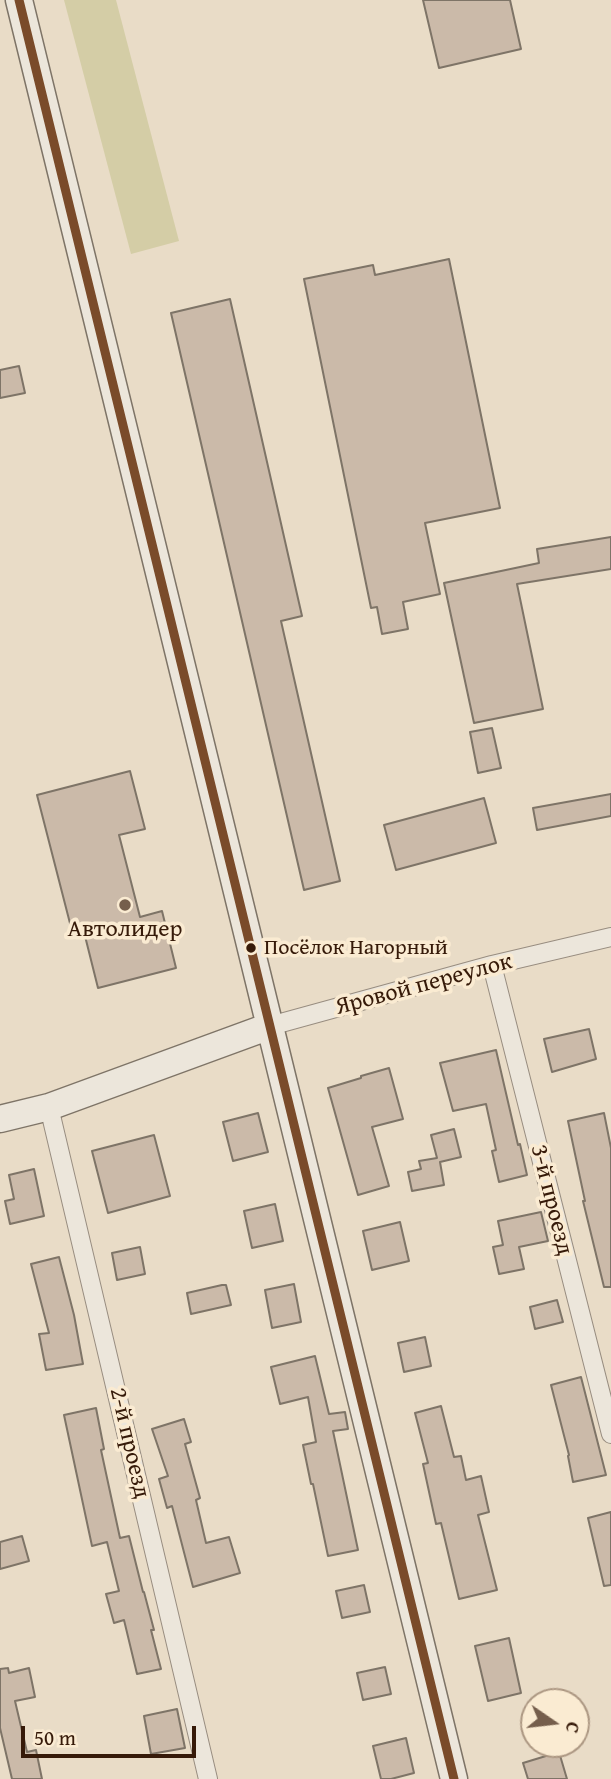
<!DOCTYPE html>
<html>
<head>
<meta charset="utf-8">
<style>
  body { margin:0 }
  #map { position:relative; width:611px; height:1779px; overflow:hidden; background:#e9dcc7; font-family:"Gentium Book Plus",serif }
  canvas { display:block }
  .north { position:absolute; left:520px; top:1688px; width:70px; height:70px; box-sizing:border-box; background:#faebd2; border:2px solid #ac9782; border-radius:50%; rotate:104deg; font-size:19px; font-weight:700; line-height:28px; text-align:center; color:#361a09 }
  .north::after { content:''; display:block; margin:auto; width:24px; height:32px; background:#755e4c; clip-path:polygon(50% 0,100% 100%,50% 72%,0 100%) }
  .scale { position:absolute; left:21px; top:1726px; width:175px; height:32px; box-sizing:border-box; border:4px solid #361a09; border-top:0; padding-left:9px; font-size:21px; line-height:24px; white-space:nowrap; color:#361a09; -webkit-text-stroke:5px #faebd2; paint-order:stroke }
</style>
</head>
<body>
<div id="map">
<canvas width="611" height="1779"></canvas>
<div class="north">С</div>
<div class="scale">50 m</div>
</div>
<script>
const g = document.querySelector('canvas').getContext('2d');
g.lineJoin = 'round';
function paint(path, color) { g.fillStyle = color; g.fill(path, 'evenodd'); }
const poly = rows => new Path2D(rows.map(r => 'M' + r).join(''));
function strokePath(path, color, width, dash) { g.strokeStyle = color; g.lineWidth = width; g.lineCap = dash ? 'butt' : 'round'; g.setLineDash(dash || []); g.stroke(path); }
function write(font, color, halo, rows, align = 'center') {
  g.font = font + ' "Gentium Book Plus",serif'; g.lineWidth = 7; g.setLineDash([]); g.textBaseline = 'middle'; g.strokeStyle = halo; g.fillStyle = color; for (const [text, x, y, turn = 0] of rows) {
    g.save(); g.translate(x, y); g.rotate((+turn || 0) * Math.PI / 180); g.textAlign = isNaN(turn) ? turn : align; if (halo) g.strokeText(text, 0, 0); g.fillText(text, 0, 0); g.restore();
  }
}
const green = poly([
  [64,0,116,0,179,241,131,254]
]);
const building = poly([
  [423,0,510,0,521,49,439,68,423,0],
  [449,259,500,508,425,523,440,594,403,602,408,629,382,634,377,607,371,608,304,279,373,265,375,275,449,259],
  [230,299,302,616,281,621,340,881,304,890,171,313,230,299],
  [19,366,25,393,0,398,0,370,19,366],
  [611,537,611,569,517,584,543,709,474,723,444,583,539,563,537,549,611,537],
  [492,728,501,768,478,773,470,732,492,728],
  [130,771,145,829,119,835,140,917,162,911,176,968,98,988,84,932,73,935,37,795,130,771],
  [611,794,611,816,537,830,533,808,611,794],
  [484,798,496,843,396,870,384,825,484,798],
  [589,1029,596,1059,552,1072,544,1039,589,1029],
  [496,1050,518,1145,520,1144,527,1175,499,1182,492,1151,496,1150,486,1104,453,1111,440,1063,496,1050],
  [389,1068,403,1119,372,1127,389,1186,358,1195,328,1088,361,1078,361,1076,389,1068],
  [258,1113,268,1152,233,1161,223,1122,258,1113],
  [604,1113,611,1148,611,1287,604,1287,583,1201,585,1201,568,1121,604,1113],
  [454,1129,461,1157,440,1162,444,1185,412,1191,408,1172,421,1169,419,1161,437,1158,431,1135,454,1129],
  [154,1135,170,1196,108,1213,92,1151,154,1135],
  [34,1169,44,1216,10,1224,5,1201,14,1199,9,1175,34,1169],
  [275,1204,283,1241,252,1248,244,1211,275,1204],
  [541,1212,548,1241,519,1247,524,1269,499,1274,493,1247,503,1245,498,1221,541,1212],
  [400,1222,409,1261,372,1270,363,1231,400,1222],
  [140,1247,145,1274,117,1280,112,1253,140,1247],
  [59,1257,74,1315,83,1364,46,1370,39,1334,49,1333,31,1264,59,1257],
  [294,1284,301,1322,272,1328,265,1290,294,1284],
  [222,1285,226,1285,231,1305,191,1314,187,1293,222,1285],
  [557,1300,563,1322,535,1329,530,1307,557,1300],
  [425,1337,431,1366,404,1372,398,1343,425,1337],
  [315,1356,329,1414,345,1412,348,1429,333,1431,358,1550,328,1556,313,1484,311,1484,303,1445,316,1442,308,1397,280,1404,271,1367,315,1356],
  [581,1377,606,1475,573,1482,568,1456,569,1455,551,1385,581,1377],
  [441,1406,454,1457,461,1456,466,1480,481,1476,489,1512,478,1515,497,1590,459,1599,441,1523,436,1524,423,1464,428,1463,415,1413,441,1406],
  [96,1408,104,1449,101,1450,120,1538,129,1536,143,1592,144,1592,154,1630,151,1630,161,1669,137,1674,124,1620,114,1623,106,1594,119,1591,107,1542,92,1546,64,1415,96,1408],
  [184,1419,191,1442,185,1444,200,1498,196,1500,206,1543,229,1537,240,1573,193,1587,172,1506,167,1508,159,1479,168,1476,152,1429,184,1419],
  [611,1512,611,1585,604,1586,588,1518,611,1512],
  [22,1536,29,1561,0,1569,0,1542,22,1536],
  [364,1585,370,1612,342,1618,336,1591,364,1585],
  [509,1638,521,1693,488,1701,475,1646,509,1638],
  [385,1667,391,1694,363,1700,357,1673,385,1667],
  [8,1668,9,1673,29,1668,35,1697,15,1701,27,1752,36,1750,42,1779,12,1779,0,1728,0,1669,8,1668],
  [177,1709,185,1748,151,1754,144,1716,177,1709],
  [406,1738,414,1773,391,1779,381,1779,373,1746,406,1738],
  [559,1752,567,1779,528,1779,523,1763,559,1752]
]);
const street = poly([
  [492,965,611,1434],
  [270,1026,492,965,611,937],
  [49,1107,208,1779]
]);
const secondary = poly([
  [19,0,454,1779],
  [0,1119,49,1107,270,1026]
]);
const bus1 = poly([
  [19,0,454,1779]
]);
const markers = [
  [125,905,7,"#755e4c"],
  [251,948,6,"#361a09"]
];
const busNames = [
  ["Посёлок Нагорный",264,948]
];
const poiNames = [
  ["Автолидер",125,930]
];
const streetNames = [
  ["Яровой переулок",424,985,-15],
  ["3-й проезд",551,1200,76],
  ["2-й проезд",129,1443,77]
];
paint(green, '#d4cda6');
paint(building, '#cbbaa9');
strokePath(building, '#7e7467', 2);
strokePath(street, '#988d80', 20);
strokePath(secondary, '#7e7467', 29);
strokePath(street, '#ece6db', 18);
strokePath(secondary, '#ece6db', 26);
strokePath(bus1, '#7a4b2a', 9);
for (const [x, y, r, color] of markers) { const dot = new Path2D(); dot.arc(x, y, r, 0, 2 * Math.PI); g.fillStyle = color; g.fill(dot); strokePath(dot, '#faebd2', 2.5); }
write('22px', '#361a09', '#faebd2', busNames, 'left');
write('24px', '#361a09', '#faebd2', poiNames);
write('24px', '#361a09', '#faebd2', streetNames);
</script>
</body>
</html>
